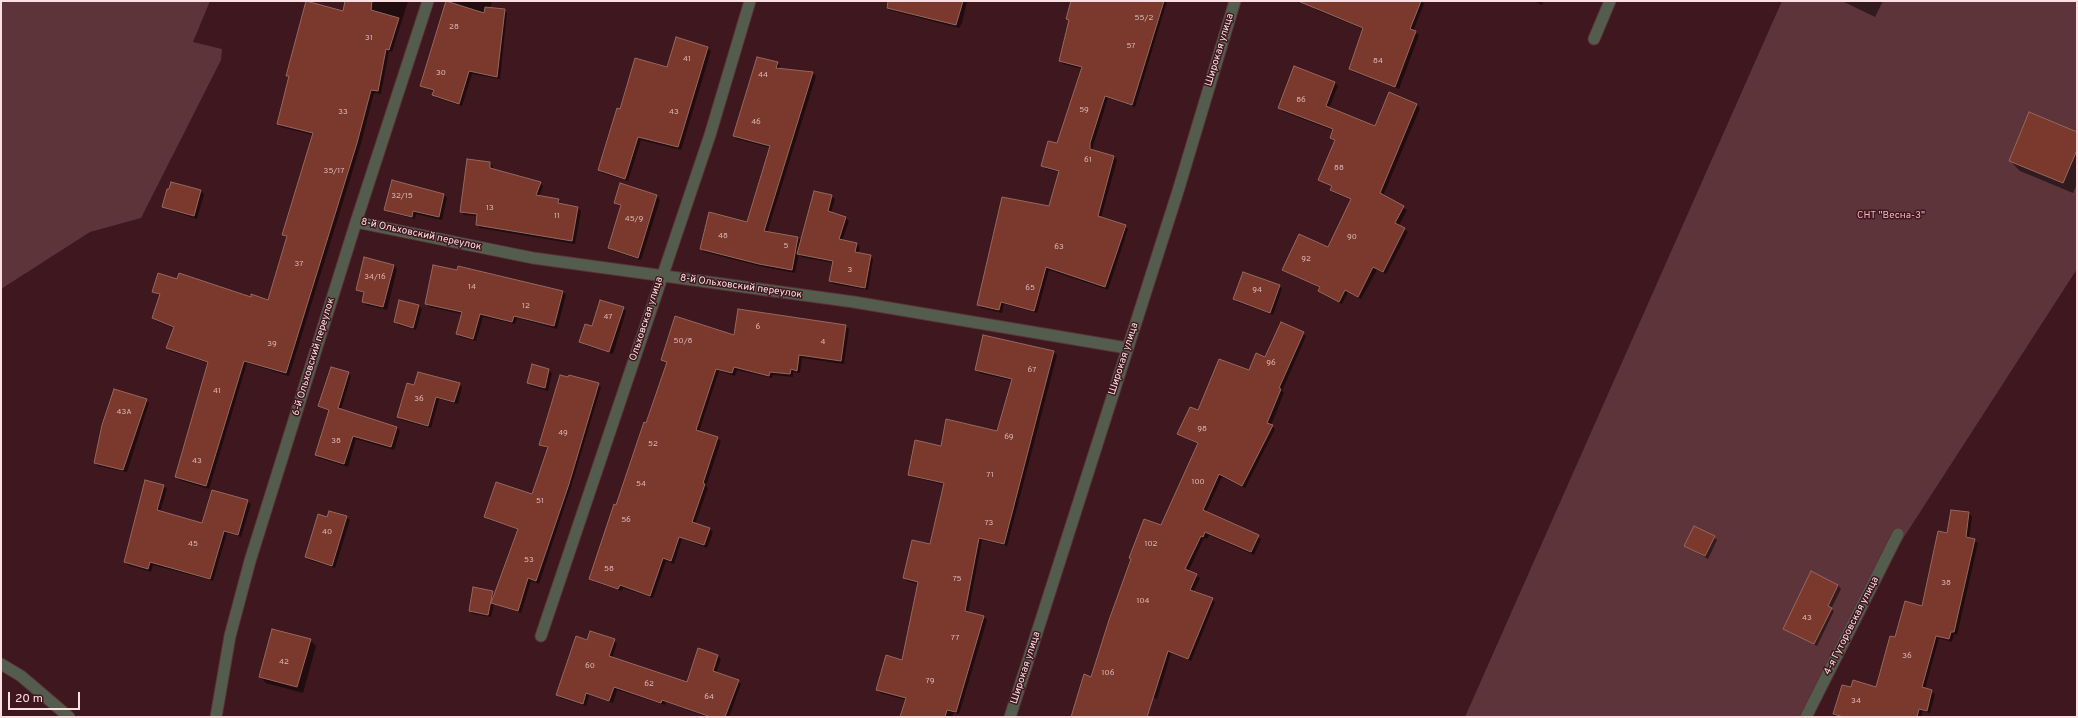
<!DOCTYPE html>
<html>
<head>
<meta charset="utf-8">
<style>
  body { margin:0 }
  #map { position:relative; width:2078px; height:718px; overflow:hidden; background:#3f171e; font-family:Overpass,sans-serif }
  canvas { display:block }
  .frame { position:absolute; inset:0; border:2px solid #fbdfe2; pointer-events:none }
  .scale { position:absolute; left:8px; top:692px; width:72px; height:18px; box-sizing:border-box; border:2px solid #fbdfe2; border-top:0; padding-left:5px; font-size:12px; line-height:14px; white-space:nowrap; color:#fbdfe2; -webkit-text-stroke:3px #3f171e; paint-order:stroke }
</style>
</head>
<body>
<div id="map">
<canvas width="2078" height="718"></canvas>
<div class="frame"></div>
<div class="scale">20 m</div>
</div>
<script>
const g = document.querySelector('canvas').getContext('2d');
g.lineJoin = 'round';
function paint(path, color) { g.fillStyle = color; g.fill(path, 'evenodd'); }
const poly = rows => new Path2D(rows.map(r => 'M' + r).join(''));
function strokePath(path, color, width, dash) { g.strokeStyle = color; g.lineWidth = width; g.lineCap = dash ? 'butt' : 'round'; g.setLineDash(dash || []); g.stroke(path); }
function write(font, color, halo, rows, align = 'center') {
  g.font = font + ' Overpass,sans-serif'; g.lineWidth = 3; g.setLineDash([]); g.textBaseline = 'middle'; g.strokeStyle = halo; g.fillStyle = color; for (const [text, x, y, turn = 0] of rows) {
    g.save(); g.translate(x, y); g.rotate((+turn || 0) * Math.PI / 180); g.textAlign = isNaN(turn) ? turn : align; if (halo) g.strokeText(text, 0, 0); g.fillText(text, 0, 0); g.restore();
  }
}
const green = poly([
  [1,1,210,1,193,42,222,49,221,60,141,218,90,232,1,289],
  [1782,1,2077,1,2077,269,1904,537,1799,717,1465,717]
]);
const shadow = poly([
  [346,1,408,1,392,52,389,51,381,94,374,93,360,147,289,376,247,363,209,489,179,480,176,477,208,363,170,351,167,348,174,328,156,321,153,318,161,296,153,291,268,301,287,238,283,234,313,135,281,127,278,124,289,78,287,75,344,12],
  [450,1,492,1,490,9,504,10,507,13,500,79,472,74,462,106,437,98,434,95,434,92,421,85],
  [888,1,967,1,962,23,959,28,889,10,886,7],
  [1072,1,1167,1,1135,107,1108,98,1093,146,1093,151,1114,156,1117,160,1101,218,1125,226,1128,229,1108,290,1049,270,1037,313,1004,304,1002,313,981,308,978,305,1050,208,1059,172,1046,169,1042,165,1058,145,1082,69,1063,64,1060,61,1069,21,1067,19],
  [1316,1,1421,1,1424,4,1413,31,1419,35,1399,89,1353,72,1350,69,1363,29,1316,10,1313,7],
  [1534,1,1543,1,1542,5],
  [1842,1,1883,1,1875,17],
  [676,38,708,48,711,51,681,150,641,140,628,181,602,173,599,170,621,110,668,68],
  [777,63,780,66,779,70,813,73,816,76,767,233,798,238,802,241,831,196,835,199,831,213,846,218,849,221,842,241,857,244,860,247,858,254,870,256,873,259,868,290,833,284,830,281,833,263,801,257,799,254,795,273,763,267,704,252,701,249,747,223,771,148,737,139,734,136],
  [1295,67,1335,83,1338,86,1329,108,1375,127,1417,105,1420,108,1383,196,1407,210,1399,225,1408,232,1386,274,1377,270,1361,299,1348,292,1342,304,1322,294,1319,291,1320,288,1284,270,1329,249,1351,200,1334,193,1331,190,1332,187,1319,180,1335,141,1331,137,1334,131,1282,111,1279,107],
  [2077,133,2077,184,2073,193,2020,171,2010,161],
  [490,163,493,166,493,170,540,183,543,186,539,197,559,200,562,205,578,208,581,211,575,244,480,228,477,225,478,216,464,215,461,211],
  [620,185,657,196,660,200,641,260,613,251,609,248,622,207,615,203],
  [201,191,204,194,197,219,166,209,163,206],
  [444,195,447,198,442,220,416,214,415,219,388,212,385,209],
  [365,258,394,265,397,269,387,310,366,305,363,301,365,294,357,289],
  [459,267,563,292,566,295,557,329,517,318,515,324,483,317,476,341,460,337,457,334,462,314,429,307,426,304,458,271],
  [1279,286,1282,289,1273,315,1237,302,1234,299],
  [400,301,419,306,422,309,416,330,398,325,395,322],
  [623,308,626,311,613,354,584,345,581,342,592,327],
  [845,326,849,329,844,364,802,358,800,373,793,372,793,377,773,375,772,378,737,370,735,376,719,371,699,432,717,438,721,441,706,486,708,488,695,524,709,528,713,532,707,548,682,539,674,564,666,561,653,598,623,588,622,591,594,582,590,579,667,363,662,359,735,337],
  [1303,333,1306,336,1282,391,1284,393,1271,425,1275,429,1245,488,1222,477,1206,512,1261,539,1254,555,1209,535,1207,539,1204,538,1188,572,1200,578,1193,592,1212,599,1215,602,1191,661,1171,653,1157,699,1123,687,1114,717,1072,717,1092,678,1199,445,1178,434,1199,412,1265,359],
  [1054,352,1057,355,1007,546,982,540,968,613,984,617,987,620,959,714,954,713,952,717,901,717,906,700,880,693,877,690,903,661,918,584,907,581,904,578,930,546,945,485,912,477,909,474,942,447,998,433,1013,381,979,373,976,370],
  [548,370,552,373,548,391,531,386,528,382],
  [348,373,351,376,341,410,397,427,400,431,394,450,356,439,348,467,319,458,316,455,330,412,319,406],
  [459,384,462,387,458,404,439,399,431,428,401,420,398,417,415,386],
  [598,384,601,387,571,487,539,584,531,581,521,613,494,604,491,617,473,614,470,611,492,592,495,595,519,530,489,520,486,517,533,495,548,449,540,444],
  [146,400,149,403,127,472,98,466,95,463],
  [164,486,167,489,160,512,203,524,247,501,251,504,241,537,227,533,213,581,153,565,151,572,128,565,125,562],
  [1952,511,1969,513,1972,517,1969,539,1978,543,1957,635,1954,634,1952,642,1939,638,1925,689,1935,694,1930,713,1922,711,1921,717,1833,717,1842,686,1852,688,1877,688,1896,638,1922,607,1948,534],
  [346,517,350,520,335,568,309,560,306,557,328,518],
  [1714,537,1717,540,1708,559,1685,546],
  [1838,585,1841,589,1831,609,1834,611,1817,646,1784,629],
  [310,640,316,646,303,693,266,683,260,677],
  [614,640,617,643,612,659,688,683,718,656,721,659,716,673,738,681,741,684,729,717,707,717,666,702,665,705,617,690,613,703,589,695,586,706,560,698,557,695,588,641]
]);
const building = poly([
  [306,1,343,11,345,1,372,1,371,10,399,18,389,50,386,49,378,91,371,90,357,143,286,373,244,361,206,486,175,477,208,362,166,348,174,327,152,318,160,294,152,292,158,273,177,279,179,273,251,297,251,294,268,300,287,236,282,235,313,133,277,124,289,76,286,76,306,1],
  [446,1,484,13,485,7,505,9,497,77,469,71,459,104,432,95,434,90,420,86,446,1],
  [888,1,963,1,956,25,887,8,888,1],
  [1071,1,1164,1,1132,105,1105,96,1090,143,1090,149,1114,156,1098,216,1126,225,1105,287,1046,267,1034,311,1001,302,999,310,977,305,1002,197,1049,206,1059,171,1041,166,1048,141,1057,143,1082,67,1059,61,1069,20,1066,19,1071,1],
  [1298,1,1421,1,1410,29,1416,31,1395,87,1349,69,1363,28,1298,1],
  [676,37,708,47,678,147,638,137,625,179,598,170,617,108,620,109,635,58,667,67,676,37],
  [757,57,778,62,776,68,813,72,764,231,798,237,792,270,759,264,700,249,709,212,747,222,770,146,733,136,757,57],
  [1294,66,1335,82,1326,106,1375,126,1389,92,1417,104,1380,193,1404,206,1395,223,1405,228,1383,272,1373,267,1358,297,1345,290,1339,302,1318,291,1320,287,1282,270,1299,234,1328,247,1351,199,1330,190,1332,186,1318,180,1335,140,1330,138,1333,129,1278,108,1294,66],
  [2029,112,2077,132,2077,150,2063,183,2009,161,2029,112],
  [467,159,490,162,490,168,541,182,536,195,559,199,558,203,578,207,572,241,476,225,477,214,460,212,467,159],
  [392,180,444,194,439,217,413,211,412,217,384,210,392,180],
  [171,182,201,190,194,216,162,207,167,189,169,189,171,182],
  [620,183,657,195,638,258,608,248,621,205,614,203,620,183],
  [814,191,832,195,828,211,846,217,839,239,857,243,855,252,871,255,865,288,829,281,833,261,797,254,814,191],
  [364,257,394,265,383,307,362,302,364,292,356,290,364,257],
  [433,265,457,270,458,266,563,291,554,326,514,316,512,322,480,314,473,339,456,334,462,312,425,304,433,265],
  [1243,272,1280,285,1270,313,1233,299,1243,272],
  [399,300,419,305,413,328,394,322,399,300],
  [600,300,624,307,609,352,579,342,585,324,592,326,600,300],
  [738,309,846,325,841,361,799,355,797,371,791,369,790,374,770,372,769,376,734,367,732,373,716,369,696,430,718,437,703,483,705,484,692,522,710,528,704,545,679,537,671,561,663,558,650,596,620,585,618,589,589,579,614,504,616,505,644,422,646,423,667,362,661,360,675,316,734,335,738,309],
  [1281,322,1304,332,1279,388,1281,389,1267,423,1273,425,1242,486,1219,474,1203,510,1259,535,1251,552,1205,532,1203,537,1201,536,1185,569,1197,574,1190,590,1213,598,1188,659,1168,651,1147,717,1071,717,1084,674,1091,677,1109,620,1131,559,1129,558,1144,519,1161,525,1198,443,1177,434,1190,407,1198,410,1219,359,1249,370,1256,353,1265,357,1281,322],
  [983,335,1054,351,1004,544,979,538,965,611,984,616,956,712,947,710,945,717,900,717,906,698,876,690,886,655,902,660,918,582,903,578,912,540,930,544,944,483,908,475,915,440,941,446,946,419,997,431,1012,379,975,370,983,335],
  [532,364,549,369,545,388,527,383,532,364],
  [331,367,349,372,338,408,397,427,391,447,353,436,344,464,315,455,329,410,318,406,331,367],
  [418,372,460,383,454,402,436,397,428,426,397,417,407,383,414,385,418,372],
  [560,375,568,377,569,375,599,383,569,484,536,581,528,578,518,611,491,603,518,529,484,517,496,482,532,494,548,447,539,445,560,375],
  [114,389,147,399,123,470,94,463,102,425,114,389],
  [145,480,164,485,157,510,202,523,212,490,248,500,238,535,224,531,210,579,150,562,148,569,124,562,145,480],
  [1951,510,1969,512,1966,537,1975,539,1954,632,1951,632,1949,639,1936,636,1922,687,1932,690,1927,711,1919,709,1917,717,1844,717,1833,714,1842,685,1851,687,1853,680,1876,687,1890,636,1895,637,1905,601,1922,606,1938,531,1947,533,1951,510],
  [329,511,347,516,332,566,305,557,318,514,327,517,329,511],
  [1694,526,1715,536,1705,556,1684,546,1694,526],
  [1811,571,1838,585,1828,606,1832,608,1814,644,1783,629,1811,571],
  [473,587,493,591,488,615,469,611,473,587],
  [272,629,311,639,297,687,259,677,272,629],
  [590,631,615,639,609,656,687,682,698,648,718,655,713,671,739,680,725,717,711,717,662,700,661,703,614,687,609,701,586,693,583,704,556,695,576,636,587,640,590,631]
]);
const minor = poly([
  [1594,39,1610,1],
  [356,222,533,258,854,302,1127,348],
  [541,636,710,135,750,1],
  [1,664,21,676,69,717],
  [216,717,230,636,250,561,356,222,428,1],
  [1806,717,1898,534]
]);
const tertiary = poly([
  [1010,717,1178,191,1235,1]
]);
const numberNames = [
  ["55/2",1144,18],
  ["28",454,27],
  ["31",369,38],
  ["57",1131,46],
  ["41",687,59],
  ["84",1378,61],
  ["30",441,73],
  ["44",763,75],
  ["86",1301,100],
  ["59",1084,110],
  ["33",343,112],
  ["43",674,112],
  ["46",756,122],
  ["61",1088,160],
  ["88",1339,168],
  ["35/17",334,171],
  ["32/15",402,196],
  ["13",490,208],
  ["11",557,216],
  ["45/9",634,219],
  ["48",723,236],
  ["90",1352,237],
  ["5",786,246],
  ["63",1059,247],
  ["92",1306,259],
  ["37",299,264],
  ["3",850,270],
  ["34/16",375,277],
  ["14",472,287],
  ["65",1030,288],
  ["94",1257,290],
  ["12",526,306],
  ["47",608,317],
  ["6",758,327],
  ["50/8",683,341],
  ["4",823,342],
  ["39",272,344],
  ["96",1271,363],
  ["67",1032,370],
  ["41",217,391],
  ["36",419,399],
  ["43А",124,412],
  ["98",1202,429],
  ["49",563,433],
  ["69",1009,437],
  ["38",336,441],
  ["52",653,444],
  ["43",197,461],
  ["71",990,475],
  ["100",1198,482],
  ["54",641,484],
  ["51",540,501],
  ["56",626,520],
  ["73",989,523],
  ["40",327,532],
  ["45",193,544],
  ["102",1151,544],
  ["53",529,560],
  ["58",609,569],
  ["75",957,579],
  ["38",1946,583],
  ["104",1143,601],
  ["43",1807,618],
  ["77",955,638],
  ["36",1907,656],
  ["42",284,662],
  ["60",590,666],
  ["106",1108,673],
  ["79",930,681],
  ["62",649,684],
  ["64",709,697],
  ["34",1856,701]
];
const streetNames = [
  ["Широкая улица",1220,50,-73],
  ["8-й Ольховский переулок",421,235,12],
  ["8-й Ольховский переулок",741,287,8],
  ["Ольховская улица",647,319,-72],
  ["6-й Ольховский переулок",314,357,-73],
  ["Широкая улица",1124,359,-72],
  ["4-я Гуторовская улица",1852,626,-63],
  ["Широкая улица",1026,668,-72]
];
const parkNames = [
  ["СНТ \"Весна-3\"",1891,216]
];
paint(green, '#5e343b');
paint(shadow, '#0007');
paint(building, '#7b382d');
strokePath(building, '#96685f', 1);
strokePath(minor, '#593339', 13);
strokePath(tertiary, '#593339', 13);
strokePath(minor, '#545d4d', 11);
strokePath(tertiary, '#545d4d', 11);
write('8px', '#dbb5b5', null, numberNames);
write('10px', '#fbdfe2', '#3f171e', streetNames);
write('10px', '#f6b6be', '#3f171e', parkNames);
</script>
</body>
</html>
